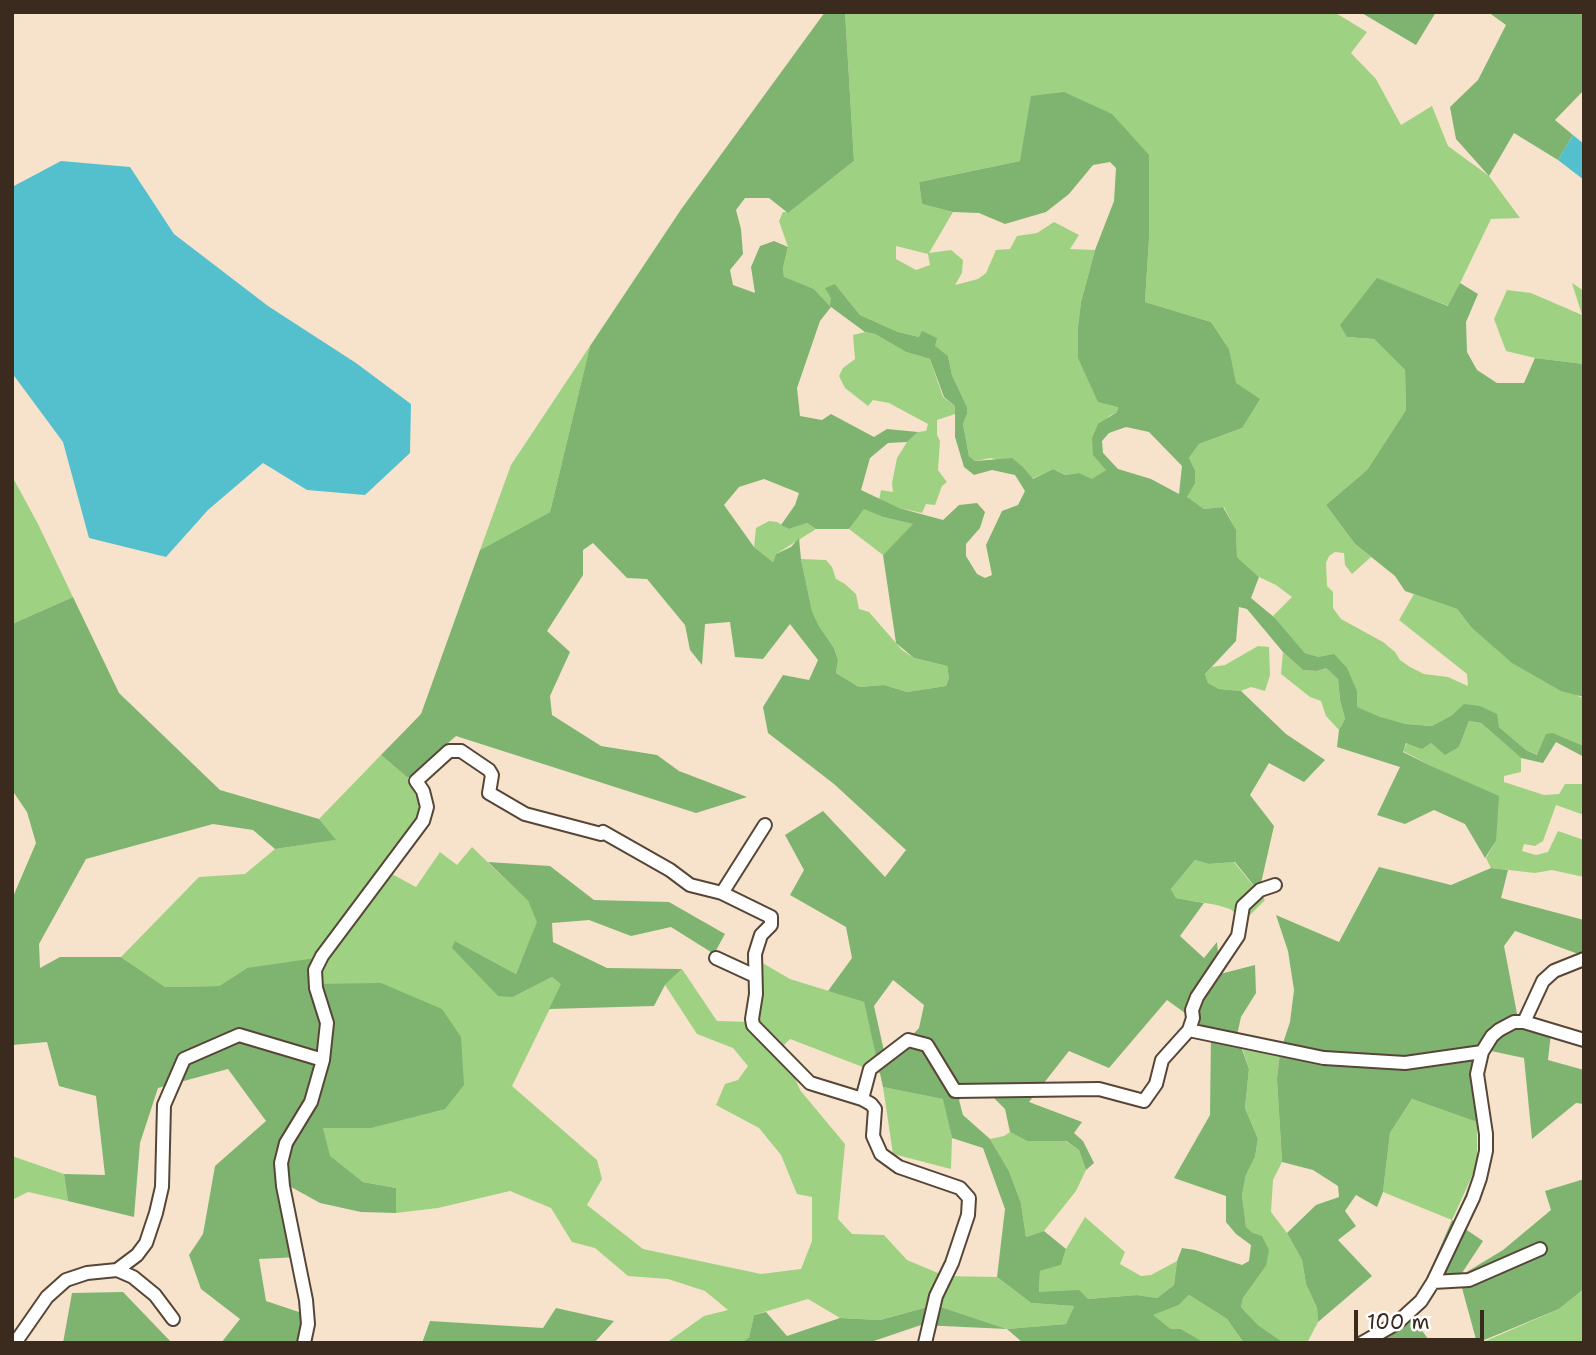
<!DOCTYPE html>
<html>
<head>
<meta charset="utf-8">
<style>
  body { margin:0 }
  #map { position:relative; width:1596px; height:1355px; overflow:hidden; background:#f7e3cc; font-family:"Shantell Sans",sans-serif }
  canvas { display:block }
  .frame { position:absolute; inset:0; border:14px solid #3b2a1e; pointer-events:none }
  .scale { position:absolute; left:1354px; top:1310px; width:130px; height:32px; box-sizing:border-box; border:4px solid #3b2a1e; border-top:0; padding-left:9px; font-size:21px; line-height:24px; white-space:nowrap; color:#3b2a1e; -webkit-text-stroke:5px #fff; paint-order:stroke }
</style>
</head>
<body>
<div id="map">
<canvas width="1596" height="1355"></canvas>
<div class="frame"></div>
<div class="scale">100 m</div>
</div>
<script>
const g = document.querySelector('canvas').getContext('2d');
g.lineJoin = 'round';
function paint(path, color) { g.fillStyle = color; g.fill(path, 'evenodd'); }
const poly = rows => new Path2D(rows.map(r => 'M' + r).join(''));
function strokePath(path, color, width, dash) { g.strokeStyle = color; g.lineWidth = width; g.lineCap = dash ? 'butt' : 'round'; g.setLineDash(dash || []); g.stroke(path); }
const green = poly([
  [845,12,1334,12,1367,32,1351,53,1376,79,1401,125,1432,106,1448,146,1489,176,1520,218,1491,219,1449,306,1377,279,1347,337,1374,339,1405,370,1406,410,1367,470,1326,505,1355,544,1371,557,1352,574,1345,565,1344,553,1335,552,1329,556,1326,563,1327,586,1333,592,1333,608,1341,619,1383,642,1395,652,1400,660,1410,667,1424,674,1448,677,1468,686,1467,674,1399,620,1414,594,1457,609,1471,627,1580,697,1584,697,1584,746,1553,733,1538,755,1526,750,1499,727,1464,705,1452,715,1432,726,1406,724,1380,718,1356,707,1357,691,1319,657,1305,653,1273,616,1292,597,1276,585,1259,577,1237,557,1236,531,1224,507,1204,509,1187,498,1195,470,1189,458,1199,444,1242,428,1229,349,1211,322,1145,302,1149,239,1149,155,1020,161,919,182,922,204,953,212,929,253,951,250,963,260,962,273,955,285,978,279,986,273,996,250,1010,249,1017,236,1037,233,1054,222,1079,235,1070,249,1095,250,1081,302,1078,327,1118,406,1117,412,1109,416,1092,438,1106,470,1092,480,1079,473,1065,475,1053,469,1032,479,1024,468,991,458,975,461,969,456,963,424,967,414,967,407,952,375,948,356,919,337,898,332,860,315,835,284,831,298,831,307,814,289,784,278,783,268,788,247,779,221,783,212,789,212,854,161],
  [896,246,928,254,930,265,916,270,896,259],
  [1572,283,1584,291,1584,364,1535,358,1506,351,1494,319,1507,290,1531,293,1582,315],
  [865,332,875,334,906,352,930,359,943,397,955,406,955,414,937,420,937,435,940,441,938,470,947,482,942,486,935,505,926,504,922,513,899,508,879,500,881,490,893,492,892,483,897,458,907,442,918,432,926,431,928,424,889,403,873,400,868,406,845,388,839,376,843,368,855,359,853,335],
  [590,346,550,512,480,550,511,465],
  [12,476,38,524,73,597,12,624],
  [864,508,883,517,914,524,883,555,849,529],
  [769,521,777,522,789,529,807,523,816,529,776,554,773,562,754,547,756,528],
  [801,559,826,560,832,567,836,579,845,584,856,594,859,609,869,612,902,650,914,658,947,666,949,678,946,686,907,692,884,685,859,687,836,673,838,660,834,648,819,626,812,611],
  [1258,646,1269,647,1270,675,1265,691,1251,687,1241,691,1219,689,1208,683,1205,674,1212,667,1225,665],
  [1283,652,1303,670,1317,671,1326,668,1338,679,1340,700,1345,719,1339,730,1326,716,1321,701,1310,697,1281,674],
  [1469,721,1481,723,1521,758,1521,772,1504,776,1504,782,1544,795,1559,794,1565,784,1584,784,1584,815,1556,805,1543,841,1535,846,1524,844,1522,851,1536,855,1548,852,1558,831,1584,840,1584,877,1552,870,1535,873,1491,868,1486,858,1496,841,1431,766,1403,751,1407,743,1431,743,1445,754,1459,747],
  [381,755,408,778,425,816,379,867,416,887,440,852,457,865,472,847,528,901,538,922,516,974,455,941,513,997,552,977,562,984,512,1086,597,1160,602,1179,587,1205,643,1249,761,1274,801,1269,812,1241,812,1197,797,1194,781,1155,759,1128,716,1105,725,1084,738,1080,748,1066,733,1048,697,1034,665,985,682,969,717,1021,751,1022,759,961,790,979,864,1002,881,1074,790,1039,782,1047,800,1090,845,1144,838,1219,852,1234,884,1235,907,1260,945,1276,997,1277,1031,1303,1074,1306,1066,1324,1007,1329,935,1305,880,1320,840,1318,808,1299,754,1315,749,1339,741,1343,666,1343,704,1316,728,1310,705,1291,668,1279,628,1276,595,1248,572,1242,551,1208,510,1191,438,1208,396,1213,396,1188,363,1182,329,1156,323,1128,371,1128,314,984,247,968,219,986,165,987,121,957,199,877,245,874,275,849,335,840,319,819],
  [1195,860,1209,864,1234,862,1265,900,1245,920,1230,909,1217,905,1176,898,1171,889],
  [1241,1044,1280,1052,1277,1079,1282,1162,1273,1180,1271,1212,1287,1233,1302,1260,1306,1284,1317,1308,1318,1322,1307,1343,1284,1343,1258,1325,1241,1307,1243,1298,1266,1266,1253,1233,1246,1227,1242,1195,1246,1175,1255,1157,1258,1139,1245,1108,1249,1069],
  [883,1087,944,1099,952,1138,951,1169,893,1154],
  [1412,1099,1477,1122,1477,1165,1452,1220,1383,1192,1390,1133],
  [1010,1132,1027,1141,1065,1141,1079,1150,1086,1170,1076,1191,1044,1231,1026,1237,1021,1203,1009,1171,990,1139,1004,1136],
  [12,1156,64,1174,68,1201,28,1192,12,1200],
  [1085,1217,1125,1252,1120,1264,1141,1276,1151,1275,1177,1261,1174,1285,1157,1298,1137,1295,1088,1299,1039,1292,1040,1271,1061,1265,1066,1249],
  [1584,1289,1584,1343,1481,1343,1559,1309],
  [1189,1295,1227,1319,1244,1343,1205,1343,1181,1329,1171,1329,1152,1315,1179,1305]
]);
const forest = poly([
  [825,12,845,12,854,161,788,213,769,198,745,198,736,210,741,229,743,254,730,270,733,285,755,293,751,267,760,246,774,241,788,247,783,268,784,277,814,289,830,306,831,298,825,288,835,284,860,315,898,332,919,337,922,331,937,338,935,346,948,356,952,375,967,407,967,414,963,424,969,456,975,461,1012,458,1024,468,1033,479,1053,469,1065,475,1079,473,1092,479,1106,470,1093,455,1092,438,1098,424,1117,412,1118,407,1098,402,1078,358,1078,327,1081,302,1095,250,1114,201,1116,168,1110,162,1093,165,1069,194,1046,212,1005,224,979,213,953,212,922,204,919,182,1020,161,1031,96,1064,92,1112,114,1149,155,1149,239,1145,302,1211,322,1229,349,1236,383,1260,399,1242,428,1199,444,1189,458,1195,470,1195,483,1187,497,1204,509,1223,507,1236,530,1237,557,1259,577,1251,598,1275,618,1305,653,1319,657,1334,654,1347,668,1357,691,1357,707,1380,717,1406,724,1432,726,1452,715,1464,704,1480,706,1497,714,1499,727,1526,750,1537,755,1546,734,1553,733,1584,746,1584,757,1556,742,1543,763,1521,758,1481,723,1469,721,1459,747,1445,755,1431,743,1422,749,1406,743,1403,752,1431,766,1499,796,1496,841,1485,858,1465,824,1434,810,1405,824,1377,815,1400,767,1337,747,1339,730,1345,719,1340,700,1338,679,1326,668,1317,671,1303,670,1283,652,1247,609,1239,607,1236,641,1205,674,1208,683,1219,689,1241,691,1286,734,1325,760,1304,782,1269,763,1250,795,1274,826,1259,892,1235,862,1209,864,1195,860,1171,889,1176,898,1204,903,1180,936,1204,958,1217,942,1220,974,1255,965,1256,993,1241,1017,1237,1035,1249,1069,1245,1108,1258,1139,1255,1157,1246,1175,1242,1195,1246,1227,1253,1233,1262,1236,1269,1250,1266,1266,1243,1298,1241,1307,1258,1325,1284,1343,1244,1343,1227,1319,1189,1295,1179,1305,1153,1315,1171,1329,1181,1329,1205,1343,1023,1343,1007,1329,921,1325,868,1343,741,1343,749,1338,754,1315,766,1312,787,1336,840,1318,880,1320,935,1305,1007,1329,1066,1324,1074,1306,1031,1303,997,1277,1005,1209,983,1148,952,1138,943,1099,883,1087,864,1002,828,991,852,958,846,927,790,895,804,870,785,835,823,811,885,877,906,850,834,784,768,733,763,707,783,675,809,680,818,660,790,624,763,659,735,657,730,622,705,624,702,665,690,650,685,625,647,579,627,578,593,543,583,550,583,575,547,631,570,652,550,696,552,715,601,746,657,755,679,771,747,797,696,813,456,736,408,778,381,755,421,714,480,550,550,512,590,346,682,208],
  [831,307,865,332,875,334,906,352,930,359,944,397,955,406,955,437,964,467,974,475,992,470,1015,475,1025,491,1018,505,1002,511,986,545,992,575,985,578,977,574,966,556,966,544,980,528,985,512,977,503,959,505,943,520,899,508,861,490,870,458,888,443,907,442,918,432,887,429,874,437,831,414,822,420,800,416,797,388,820,321],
  [1126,427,1149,432,1182,466,1179,494,1151,479,1118,469,1103,453,1102,441,1109,433],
  [764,479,799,493,795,505,781,525,789,529,807,523,816,529,849,529,864,509,883,517,913,524,883,555,896,643,914,658,947,666,949,678,946,686,907,692,884,685,859,687,836,673,838,660,834,648,819,626,812,611,801,559,799,538,791,547,776,554,773,562,754,547,724,505,739,487],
  [893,980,924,1005,919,1028,900,1048,884,1051,874,1006],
  [1167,1000,1211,1032,1210,1115,1174,1178,1226,1196,1226,1222,1236,1234,1251,1245,1249,1261,1242,1265,1195,1250,1182,1248,1177,1261,1174,1285,1157,1298,1137,1295,1088,1299,1079,1290,1039,1292,1040,1271,1061,1265,1066,1249,1044,1231,1026,1237,1021,1203,1009,1171,990,1139,963,1115,959,1100,967,1091,987,1091,1005,1109,1010,1132,1027,1141,1066,1141,1079,1150,1086,1170,1094,1163,1083,1141,1074,1133,1082,1122,1029,1102,1069,1051,1109,1068],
  [1360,12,1436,12,1416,45],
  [1488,12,1584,12,1584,90,1555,120,1573,135,1558,160,1514,133,1489,176,1456,139,1450,107,1478,80,1506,25],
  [1377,278,1448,306,1460,283,1478,294,1466,322,1467,352,1477,370,1497,383,1524,383,1535,358,1584,364,1584,697,1561,691,1512,663,1471,627,1457,609,1405,591,1395,576,1355,544,1326,505,1367,470,1406,410,1405,370,1374,339,1347,337,1340,325],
  [73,597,119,693,220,790,319,819,336,840,275,849,253,830,213,824,86,859,39,944,40,968,60,957,121,957,165,987,219,986,247,968,316,958,314,984,381,983,442,1009,461,1037,464,1085,445,1109,371,1128,323,1128,330,1156,363,1182,396,1188,396,1213,361,1212,320,1203,282,1182,300,1257,259,1259,266,1301,308,1315,303,1343,221,1343,240,1319,201,1289,189,1255,203,1234,215,1166,266,1121,228,1069,158,1088,140,1143,134,1217,68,1201,64,1174,105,1175,96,1096,59,1086,47,1042,12,1045,12,899,36,843,27,812,12,790,12,624],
  [488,862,550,866,594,900,669,902,725,934,714,954,671,927,631,936,589,920,552,923,553,942,607,968,682,969,665,985,654,1006,549,1009,561,984,552,977,513,997,498,996,452,948,455,941,516,974,537,922,528,901],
  [1379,867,1451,885,1491,868,1508,870,1501,898,1584,920,1584,956,1515,931,1504,946,1518,1019,1551,1033,1548,1060,1584,1070,1584,1104,1576,1103,1532,1139,1524,1058,1477,1048,1477,1122,1412,1099,1390,1133,1383,1192,1377,1207,1356,1195,1345,1211,1356,1226,1338,1240,1372,1276,1318,1322,1317,1308,1306,1284,1302,1260,1287,1233,1316,1205,1339,1197,1338,1186,1313,1170,1282,1162,1277,1079,1280,1052,1290,1022,1294,990,1288,951,1276,915,1339,942],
  [1584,1179,1584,1289,1559,1309,1477,1343,1459,1277,1430,1271,1452,1220,1483,1241,1460,1276,1503,1250,1551,1210,1545,1191],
  [123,1292,172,1343,63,1343,72,1293],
  [1405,1307,1431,1343,1379,1343,1385,1327],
  [556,1308,614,1321,594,1343,422,1343,430,1321,543,1328]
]);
const water = poly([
  [1573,135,1584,144,1584,180,1558,160],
  [61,161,130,167,174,234,268,306,356,363,411,404,410,453,365,495,307,490,263,463,208,510,166,557,89,538,63,442,12,373,12,187]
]);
const minor = poly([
  [722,893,765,825],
  [716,958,755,976],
  [1524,1022,1543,981,1554,971,1584,959],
  [1189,1030,1324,1058,1405,1063,1482,1052],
  [862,1099,870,1069,908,1040,927,1045,955,1091,1099,1089,1144,1101,1156,1084,1162,1060,1189,1030,1193,1018,1192,1010,1197,997,1238,936,1243,906,1260,890,1275,885],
  [117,1270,137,1255,146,1243,156,1213,162,1187,164,1105,184,1059,239,1035,323,1060],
  [1433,1282,1469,1280,1540,1249],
  [15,1343,47,1297,66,1280,87,1273,117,1270,133,1277,155,1295,173,1319],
  [304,1343,308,1324,306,1300,283,1186,281,1163,286,1143,311,1102,323,1060,327,1023,316,988,315,970,322,956,423,821,427,807,423,791,416,781,449,751,461,751,489,770,492,775,489,793,525,814,601,834,603,832,670,870,690,885,722,893,771,917,771,925,761,935,755,954,756,994,752,1019,753,1025,810,1083,862,1099,871,1104,875,1109,873,1136,881,1154,899,1167,960,1188,969,1198,968,1215,952,1263,936,1296,925,1343],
  [1362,1343,1397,1323,1421,1301,1433,1282,1473,1198,1480,1178,1486,1151,1486,1134,1477,1074,1482,1052,1492,1036,1499,1030,1514,1022,1524,1022,1584,1040]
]);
paint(green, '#9ed282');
paint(forest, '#7eb470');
paint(water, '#54c0cd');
strokePath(minor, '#574638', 16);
strokePath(minor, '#fff', 12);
</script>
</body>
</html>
